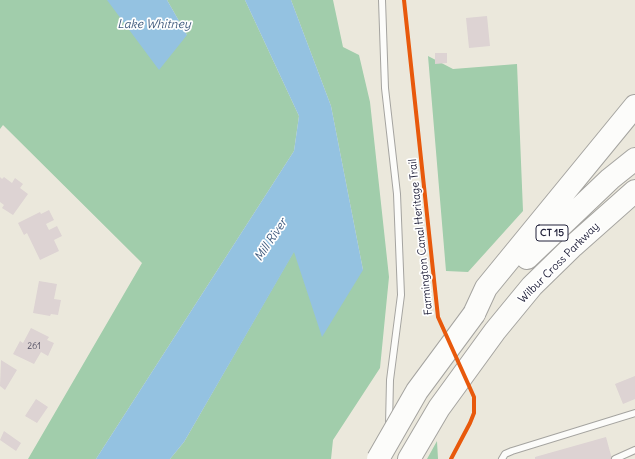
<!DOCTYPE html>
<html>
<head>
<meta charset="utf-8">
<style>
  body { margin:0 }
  canvas { display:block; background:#ebe8dc }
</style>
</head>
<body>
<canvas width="635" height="459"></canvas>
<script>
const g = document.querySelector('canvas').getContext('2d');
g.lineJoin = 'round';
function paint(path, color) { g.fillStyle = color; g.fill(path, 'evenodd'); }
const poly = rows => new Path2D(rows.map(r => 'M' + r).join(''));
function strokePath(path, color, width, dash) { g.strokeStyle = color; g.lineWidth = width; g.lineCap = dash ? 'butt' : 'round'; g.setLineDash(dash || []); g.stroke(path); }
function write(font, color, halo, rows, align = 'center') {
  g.font = font + ' Delius,sans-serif'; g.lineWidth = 3.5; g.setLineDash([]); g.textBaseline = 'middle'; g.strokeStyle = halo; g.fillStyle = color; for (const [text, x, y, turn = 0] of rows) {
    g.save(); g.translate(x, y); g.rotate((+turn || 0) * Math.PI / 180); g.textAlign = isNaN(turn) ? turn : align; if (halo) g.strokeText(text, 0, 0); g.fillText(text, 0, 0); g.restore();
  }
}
const forest = poly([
  [0,0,108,0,187,35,167,0,245,0,299,116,294,151,96,459,28,459,142,263,3,125,0,129],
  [291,0,333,0,343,47,359,55,370,102,389,277,380,368,333,440,331,459,170,459,184,442,294,251,363,270,331,106],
  [428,56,453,69,517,64,523,211,468,272,446,271],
  [437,441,438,459,427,459]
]);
const water = poly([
  [107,0,167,0,187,35,159,70],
  [245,0,291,0,331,106,363,270,322,337,294,252,184,442,170,459,96,459,294,151,299,116]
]);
const building = poly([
  [487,16,490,46,469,48,466,18],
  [435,53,447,53,447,63,435,64],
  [0,177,2,179,4,177,12,183,15,178,23,184,20,188,28,194,13,215,2,208,4,205,0,202],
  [49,210,54,220,46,224,49,230,57,226,62,236,54,240,59,251,40,260,27,233,24,235,18,223,40,212,41,214],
  [39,281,57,284,54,299,61,300,58,315,51,314,50,316,33,313],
  [31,328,49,337,47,340,54,343,48,356,41,352,34,364,13,354,20,341,23,343],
  [1,360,17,370,5,390,0,386],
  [635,376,635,399,623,404,615,384],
  [36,399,48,407,37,423,25,416],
  [4,431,21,443,16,451,0,440],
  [606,437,612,459,535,459,535,457]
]);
const service = poly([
  [382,0,385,88,397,194,401,295,390,380,389,425],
  [502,459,505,454,512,451,635,413],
  [615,459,635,450]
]);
const motorway = poly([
  [527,258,610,179,635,159],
  [474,314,486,288,635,106],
  [409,459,439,408,495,331,532,286,573,246,635,191]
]);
const motorwayBridge = poly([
  [378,459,417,391,474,314]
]);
const cycleway = poly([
  [404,0,438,317,474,397,474,413,470,423,451,459]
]);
const numberNames = [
  ["261",34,346]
];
const shields = [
  [552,233,32]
];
const shieldNames = [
  ["CT 15",552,233]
];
const streetNames = [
  ["Farmington Canal Heritage Trail",421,237,-96],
  ["Wilbur Cross Parkway",559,263,-45]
];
const waterNames = [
  ["Lake Whitney",154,25],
  ["Mill River",271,240,-56]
];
paint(forest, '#a1cdab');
paint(water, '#94c2e1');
paint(building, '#ddd3d3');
strokePath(service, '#a5a4a0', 8);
strokePath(motorway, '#a5a4a0', 24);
strokePath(service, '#fcfcfa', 6);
strokePath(motorway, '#fcfcfa', 22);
strokePath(motorwayBridge, '#a5a4a0', 24, []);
strokePath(motorwayBridge, '#fcfcfa', 22);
strokePath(cycleway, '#e8590c', 4);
write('9px', '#514e61', null, numberNames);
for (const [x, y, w] of shields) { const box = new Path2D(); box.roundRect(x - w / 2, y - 8, w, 16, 3); g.fillStyle = '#fff'; g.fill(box); strokePath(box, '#22223b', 1); }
write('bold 10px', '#22223b', null, shieldNames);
write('11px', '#22223b', '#fff', streetNames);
write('italic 12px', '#405b7e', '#fff', waterNames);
</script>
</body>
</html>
